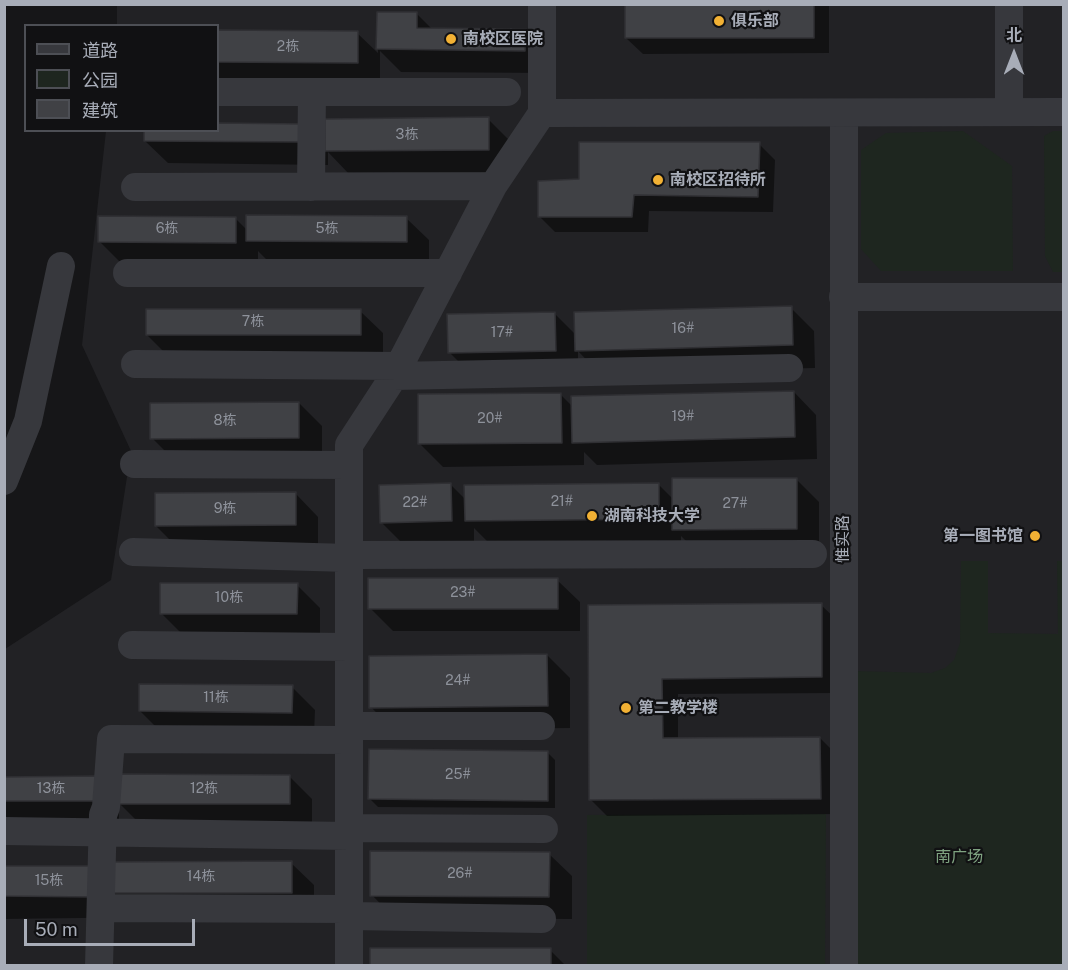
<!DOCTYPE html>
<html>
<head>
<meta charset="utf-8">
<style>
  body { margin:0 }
  #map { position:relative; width:1068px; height:970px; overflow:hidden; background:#161618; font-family:"Public Sans","Noto Sans SC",sans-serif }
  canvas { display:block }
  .frame { position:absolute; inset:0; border:6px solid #a8adb8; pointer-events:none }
  .legend { position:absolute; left:24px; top:24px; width:195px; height:108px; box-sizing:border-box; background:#111113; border:2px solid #4d4f55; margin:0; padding:8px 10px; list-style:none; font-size:18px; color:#a8adb8 }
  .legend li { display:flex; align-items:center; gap:12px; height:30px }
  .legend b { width:30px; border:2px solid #4d4f55 }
  .north { position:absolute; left:984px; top:24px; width:60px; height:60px; -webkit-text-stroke:4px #111113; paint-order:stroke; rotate:0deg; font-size:16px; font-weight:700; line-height:24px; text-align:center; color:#a8adb8 }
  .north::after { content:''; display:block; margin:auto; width:21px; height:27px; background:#a8adb8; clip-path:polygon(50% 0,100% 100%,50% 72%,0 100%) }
  .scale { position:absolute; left:24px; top:919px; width:171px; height:27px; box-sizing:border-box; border:3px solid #a8adb8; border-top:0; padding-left:8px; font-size:18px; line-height:21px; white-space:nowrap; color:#a8adb8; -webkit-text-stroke:4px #111113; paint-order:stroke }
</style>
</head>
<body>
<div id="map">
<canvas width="1068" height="970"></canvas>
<div class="frame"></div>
<ul class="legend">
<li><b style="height:8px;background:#37383d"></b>道路</li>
<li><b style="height:16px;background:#1e261f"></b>公园</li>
<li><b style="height:16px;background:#404145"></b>建筑</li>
</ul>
<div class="north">北</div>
<div class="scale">50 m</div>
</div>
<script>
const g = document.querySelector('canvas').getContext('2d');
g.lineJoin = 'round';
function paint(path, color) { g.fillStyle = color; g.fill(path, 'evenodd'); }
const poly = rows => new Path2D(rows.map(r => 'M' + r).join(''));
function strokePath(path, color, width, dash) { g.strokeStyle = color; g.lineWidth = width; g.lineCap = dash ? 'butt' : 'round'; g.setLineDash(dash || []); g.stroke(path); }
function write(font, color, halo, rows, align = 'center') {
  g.font = font + ' "Public Sans","Noto Sans SC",sans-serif'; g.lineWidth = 4.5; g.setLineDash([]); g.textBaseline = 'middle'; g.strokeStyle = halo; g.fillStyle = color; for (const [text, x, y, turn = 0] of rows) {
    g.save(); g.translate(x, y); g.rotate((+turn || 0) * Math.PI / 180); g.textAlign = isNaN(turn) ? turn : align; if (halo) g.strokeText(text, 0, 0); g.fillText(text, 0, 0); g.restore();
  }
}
const built = poly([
  [117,5,1063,5,1063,965,5,966,5,649,111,580,131,451,82,345,106,131,218,130,218,26,117,25]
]);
const green = poly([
  [963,131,1012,166,1013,271,881,271,861,249,861,150,886,133],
  [1053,131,1063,131,1063,272,1053,272,1045,256,1044,136],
  [961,561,988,561,988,633,1058,634,1057,561,1063,561,1063,965,856,965,854,671,931,673,945,668,954,660,960,643],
  [826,814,825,965,587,965,587,815]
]);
const shadow = poly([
  [626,4,829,4,829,53,643,54,626,38],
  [378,13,416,13,433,30,525,30,548,53,547,73,401,72,380,51,380,86,218,84,218,32,357,33,378,53],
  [488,119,511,142,512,172,349,174,328,152,328,165,168,163,145,141,218,130,218,125,305,125],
  [759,144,775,160,773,212,649,211,648,232,555,232,539,216,580,180],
  [406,218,429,240,429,264,271,264,258,251,258,265,122,264,99,241,236,219,248,231],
  [791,308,814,331,815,368,599,373,578,351,578,374,472,375,450,353,555,314,576,335],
  [360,311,383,333,383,357,170,358,147,335],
  [794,392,816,415,817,459,597,465,584,452,584,465,443,467,420,444,561,395,573,407],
  [299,403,322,426,322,460,175,461,152,438],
  [796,479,819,502,819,552,697,552,681,536,681,541,489,543,474,528,474,543,404,545,381,522,450,484,466,500,658,484,674,500],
  [296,494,318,517,318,547,179,549,156,526],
  [557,580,580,602,580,631,393,631,370,608],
  [297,585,320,608,320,637,184,636,161,613],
  [821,605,838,621,838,693,678,694,678,739,820,738,836,754,837,814,607,816,591,800,590,606],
  [547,655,570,678,570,728,393,730,371,707],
  [292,687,315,710,314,735,163,734,140,711],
  [547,752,555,760,555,808,378,807,370,799],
  [289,776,312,799,312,827,142,826,119,803,119,823,4,823,4,778],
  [549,854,572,876,572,919,394,918,372,895],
  [291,863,314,885,314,915,4,919,4,868],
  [550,950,566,966,372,966]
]);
const building = poly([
  [625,4,814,4,814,38,625,38,625,4],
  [377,12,417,12,417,28,526,29,525,51,376,49,377,12],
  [218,30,358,31,358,63,218,62,218,30],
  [489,117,489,150,325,151,325,119,489,117],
  [218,123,305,124,305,142,144,141,144,130,218,130,218,123],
  [579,142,760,142,758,197,634,195,632,217,538,217,538,181,579,179,579,142],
  [246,215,407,216,407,242,246,241,246,215],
  [98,216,236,217,236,243,98,242,98,216],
  [792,306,793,345,575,351,574,312,792,306],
  [146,309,361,309,361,335,146,335,146,309],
  [555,312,556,351,448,353,447,314,555,312],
  [794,391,795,437,572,443,571,396,794,391],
  [561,393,562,443,418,444,418,394,561,393],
  [299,402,299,438,150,439,150,403,299,402],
  [672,478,797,478,797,529,672,530,672,478],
  [451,483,452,521,380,523,379,485,451,483],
  [659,483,659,519,465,521,464,485,659,483],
  [296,492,296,525,155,526,155,493,296,492],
  [368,578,558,578,558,609,368,609,368,578],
  [160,583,298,583,297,614,160,614,160,583],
  [822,603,822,677,662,679,663,738,820,737,821,799,589,800,588,605,822,603],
  [547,654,548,706,369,708,369,656,547,654],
  [139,684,293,685,292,713,139,711,139,684],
  [369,749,548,751,548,801,368,799,369,749],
  [118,774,290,775,290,804,118,804,118,774],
  [97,776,97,801,4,801,4,777,97,776],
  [370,851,550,852,549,897,370,896,370,851],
  [292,861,292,893,111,893,111,862,292,861],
  [4,866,93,866,93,897,4,896,4,866],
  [370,948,551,948,551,966,370,966,370,948]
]);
const minor = poly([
  [1009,4,1009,112],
  [218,92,507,92],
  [542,113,1064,112],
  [844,113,844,966],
  [135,187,493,186],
  [311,187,312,92],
  [127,273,448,273],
  [843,297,1064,297],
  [135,364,399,366],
  [394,376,789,368],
  [134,464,349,465],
  [4,481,28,421,61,266],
  [133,552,349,558],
  [349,555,813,554],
  [132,645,349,647],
  [349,726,541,726],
  [349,828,544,829],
  [4,831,349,836],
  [101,908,349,909],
  [349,916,542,919],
  [99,966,103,815,106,807,111,739,349,740],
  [349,966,349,445,394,376,493,186,542,113,542,4]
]);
const markers = [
  [719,21,6,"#f2b134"],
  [451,39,6,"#f2b134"],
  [658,180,6,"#f2b134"],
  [592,516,6,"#f2b134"],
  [1035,536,6,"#f2b134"],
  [626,708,6,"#f2b134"]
];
const numberNames = [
  ["2栋",288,47],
  ["3栋",407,135],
  ["6栋",167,229],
  ["5栋",327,229],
  ["7栋",253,322],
  ["16#",683,329],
  ["17#",502,333],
  ["19#",683,417],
  ["20#",490,419],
  ["8栋",225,421],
  ["21#",562,502],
  ["22#",415,503],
  ["27#",735,504],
  ["9栋",225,509],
  ["23#",463,593],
  ["10栋",229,598],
  ["24#",458,681],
  ["11栋",216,698],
  ["25#",458,775],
  ["13栋",51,789],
  ["12栋",204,789],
  ["26#",460,874],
  ["14栋",201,877],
  ["15栋",49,881]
];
const poiNames = [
  ["俱乐部",731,21],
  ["南校区医院",463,39],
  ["南校区招待所",670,180],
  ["湖南科技大学",604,516],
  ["第一图书馆",1023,536,"right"],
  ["第二教学楼",638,708]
];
const streetNames = [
  ["惟实路",843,539,-90]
];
const parkNames = [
  ["南广场",959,857]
];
paint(built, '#222225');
paint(green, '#1e261f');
paint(shadow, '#0007');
paint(building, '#404145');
strokePath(building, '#303034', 1.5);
strokePath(minor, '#37383d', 28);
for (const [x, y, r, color] of markers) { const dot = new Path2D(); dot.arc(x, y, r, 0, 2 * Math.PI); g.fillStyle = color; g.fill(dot); strokePath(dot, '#111113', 2); }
write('14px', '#8e929b', null, numberNames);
write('bold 16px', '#a8adb8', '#111113', poiNames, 'left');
write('16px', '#a8adb8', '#111113', streetNames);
write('16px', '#7fa381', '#111113', parkNames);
</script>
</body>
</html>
